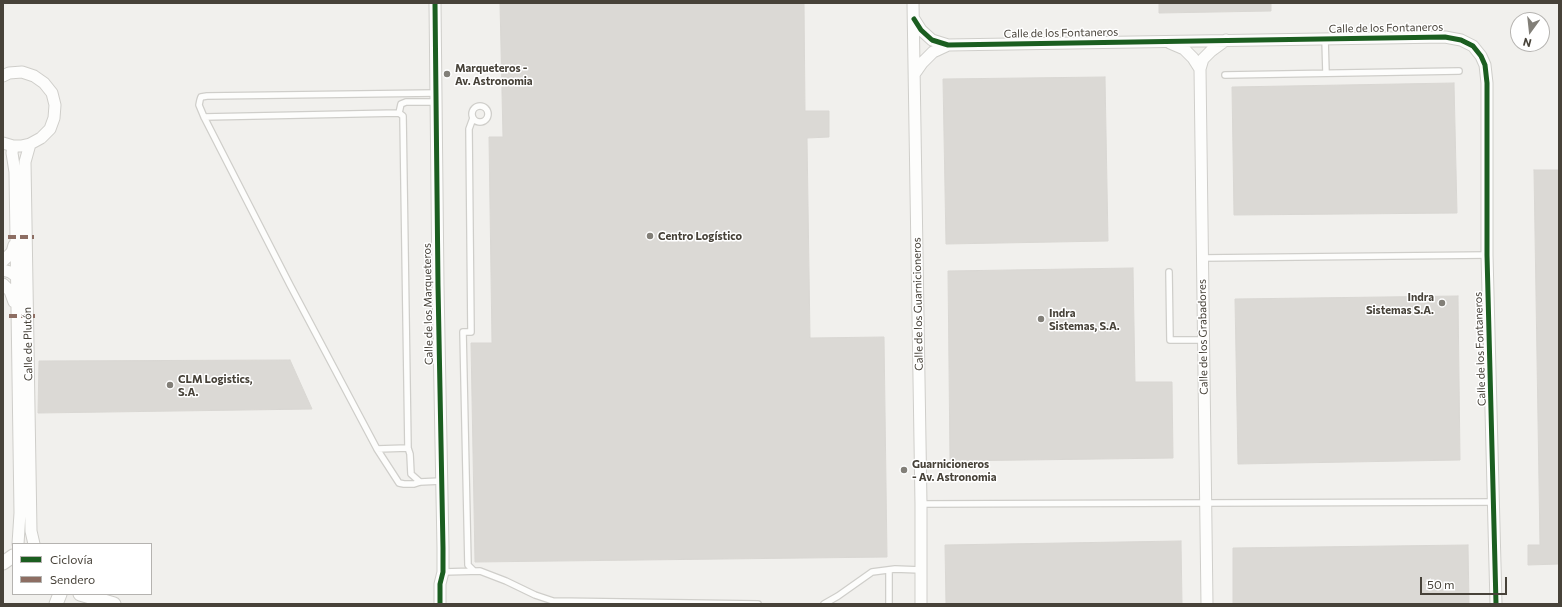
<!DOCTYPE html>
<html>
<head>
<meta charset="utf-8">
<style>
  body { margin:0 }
  #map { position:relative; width:1562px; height:607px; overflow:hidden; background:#f1f0ed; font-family:Commissioner,sans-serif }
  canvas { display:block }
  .frame { position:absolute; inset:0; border:4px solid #474239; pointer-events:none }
  .legend { position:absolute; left:12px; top:543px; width:140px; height:52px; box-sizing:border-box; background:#fff; border:1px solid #b5b3b0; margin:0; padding:5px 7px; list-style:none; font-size:12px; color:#474239 }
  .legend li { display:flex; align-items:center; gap:8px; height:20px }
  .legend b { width:20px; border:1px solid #b5b3b0 }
  .north { position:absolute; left:1510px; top:12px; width:40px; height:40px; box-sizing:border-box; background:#fff; border:1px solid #b5b3b0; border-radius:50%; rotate:195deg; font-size:11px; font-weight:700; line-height:16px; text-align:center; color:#474239 }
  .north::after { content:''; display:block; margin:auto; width:14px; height:18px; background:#827f78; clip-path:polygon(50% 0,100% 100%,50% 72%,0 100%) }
  .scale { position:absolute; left:1420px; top:577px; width:87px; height:18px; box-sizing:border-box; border:2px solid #474239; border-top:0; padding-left:5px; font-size:12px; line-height:14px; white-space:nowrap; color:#474239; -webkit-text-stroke:3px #fff; paint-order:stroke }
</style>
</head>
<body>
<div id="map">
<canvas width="1562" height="607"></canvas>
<div class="frame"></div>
<ul class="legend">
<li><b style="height:5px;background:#1b5e20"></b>Ciclovía</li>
<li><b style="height:5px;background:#8d6e63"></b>Sendero</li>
</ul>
<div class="north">N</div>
<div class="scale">50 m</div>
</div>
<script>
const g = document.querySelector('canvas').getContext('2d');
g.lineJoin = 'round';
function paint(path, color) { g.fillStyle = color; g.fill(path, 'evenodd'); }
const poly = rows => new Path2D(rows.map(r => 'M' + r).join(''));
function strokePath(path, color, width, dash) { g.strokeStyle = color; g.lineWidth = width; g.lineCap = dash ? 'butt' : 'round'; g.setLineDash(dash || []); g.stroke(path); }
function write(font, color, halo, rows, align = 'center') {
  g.font = font + ' Commissioner,sans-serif'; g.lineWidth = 3; g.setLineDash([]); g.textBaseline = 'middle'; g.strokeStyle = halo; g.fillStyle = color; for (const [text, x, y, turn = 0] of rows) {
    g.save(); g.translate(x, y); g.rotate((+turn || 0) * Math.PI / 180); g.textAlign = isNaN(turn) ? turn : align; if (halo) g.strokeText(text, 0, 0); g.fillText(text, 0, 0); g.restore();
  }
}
const building = poly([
  [500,3,804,3,805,111,829,111,829,137,807,138,810,338,884,337,887,557,475,562,471,343,492,343,489,137,503,137,500,3],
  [1159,3,1271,3,1271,11,1159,13,1159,3],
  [1105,77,1108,241,946,244,943,79,1105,77],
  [1454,83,1457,213,1234,215,1232,87,1454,83],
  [1534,170,1559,170,1559,564,1528,565,1528,545,1540,545,1534,170],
  [1133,268,1135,382,1172,382,1173,458,950,461,948,271,1133,268],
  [1458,296,1460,460,1238,464,1235,299,1458,296],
  [290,360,312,409,38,413,39,361,290,360],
  [1181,541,1182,604,946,604,945,545,1181,541],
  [1468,545,1469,604,1233,604,1233,548,1468,545]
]);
const service = poly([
  [1325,39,1326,73],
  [1225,75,1459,71],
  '472 114a8 8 0 1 1 16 0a8 8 0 1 1-16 0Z',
  [399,113,401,104,406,102,436,102],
  [204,117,399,113,403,116,408,448,377,449,290,285,204,117,199,105,200,100,201,97,207,96,436,93],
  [473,118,469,129,471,332,463,332,468,565,474,571],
  [1202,258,1487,255],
  [1169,272,1170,340,1203,340],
  [408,448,410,454,411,474,420,482],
  [377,449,399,483,404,484,414,484,420,482,441,481],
  [921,504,1494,502],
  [889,570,889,604],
  [443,572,480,571,506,581,535,595,553,601,758,604],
  [824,604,838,596,872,572,895,569,921,570]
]);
const minor = poly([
  [435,3,438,285,443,548,443,572,440,584,440,604],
  [913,3,921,504,921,604],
  [914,19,921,30,932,40,948,45,1445,37,1461,40,1473,46,1481,56,1485,65,1487,83,1487,255,1496,604],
  [1170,43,1184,49,1193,58,1200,69],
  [915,73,922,63,933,52,948,45],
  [3,76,9,73,22,72,34,76,44,83,52,93,55,105,54,118,50,129,41,138,30,144,21,146,13,146,3,143],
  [30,144,25,162,31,531,34,544],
  [13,146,12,153,15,172,20,513,18,544],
  [3,261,12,252,14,245],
  [3,270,10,272,20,279],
  [3,284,10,291,14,302],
  [1207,604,1200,69,1203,59,1211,51,1226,40]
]);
const tertiary = poly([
  [3,563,13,556],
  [80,594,114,604],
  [56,604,60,594]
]);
const quiet = poly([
  [8,237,34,237],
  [9,316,35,316]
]);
const cycleway = poly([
  [435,3,438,285,443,548,443,572,440,584,440,604],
  [914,19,921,30,932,40,948,45,1445,37,1461,40,1473,46,1481,56,1485,65,1487,83,1487,255,1496,604]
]);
const markers = [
  [447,74,4,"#827f78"],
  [650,236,4,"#827f78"],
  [1442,303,4,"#827f78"],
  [1041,319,4,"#827f78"],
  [170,385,4,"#827f78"],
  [904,470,4,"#827f78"]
];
const streetNames = [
  ["Calle de los Fontaneros",1386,28,-1],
  ["Calle de los Fontaneros",1061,33,-1],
  ["Calle de los Marqueteros",428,304,-91],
  ["Calle de los Guarnicioneros",918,304,-91],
  ["Calle de los Grabadores",1203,337,-91],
  ["Calle de Plutón",28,344,-91],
  ["Calle de los Fontaneros",1480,349,-92]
];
const poiNames = [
  ["Marqueteros -",455,68],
  ["Av. Astronomia",455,81],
  ["Centro Logístico",658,236],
  ["Indra",1434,297,"right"],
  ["Sistemas S.A.",1434,310,"right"],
  ["Indra",1049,313],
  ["Sistemas, S.A.",1049,326],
  ["CLM Logistics,",178,379],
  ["S.A.",178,392],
  ["Guarnicioneros",912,464],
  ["- Av. Astronomia",912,477]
];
paint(building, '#dbd9d5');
strokePath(building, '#d9d7d3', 1);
strokePath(service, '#cfceca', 8);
strokePath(minor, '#cfceca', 13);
strokePath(tertiary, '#cfceca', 15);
strokePath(service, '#fdfdfc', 5.5);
strokePath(minor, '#fdfdfc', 11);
strokePath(tertiary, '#fdfdfc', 13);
strokePath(quiet, '#8d6e63', 4, [8, 4]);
strokePath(cycleway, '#1b5e20', 5);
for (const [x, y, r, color] of markers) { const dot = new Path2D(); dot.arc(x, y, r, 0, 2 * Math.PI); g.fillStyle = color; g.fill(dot); strokePath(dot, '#fff', 1.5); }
write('11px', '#474239', '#fff', streetNames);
write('bold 11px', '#474239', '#fff', poiNames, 'left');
</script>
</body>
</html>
